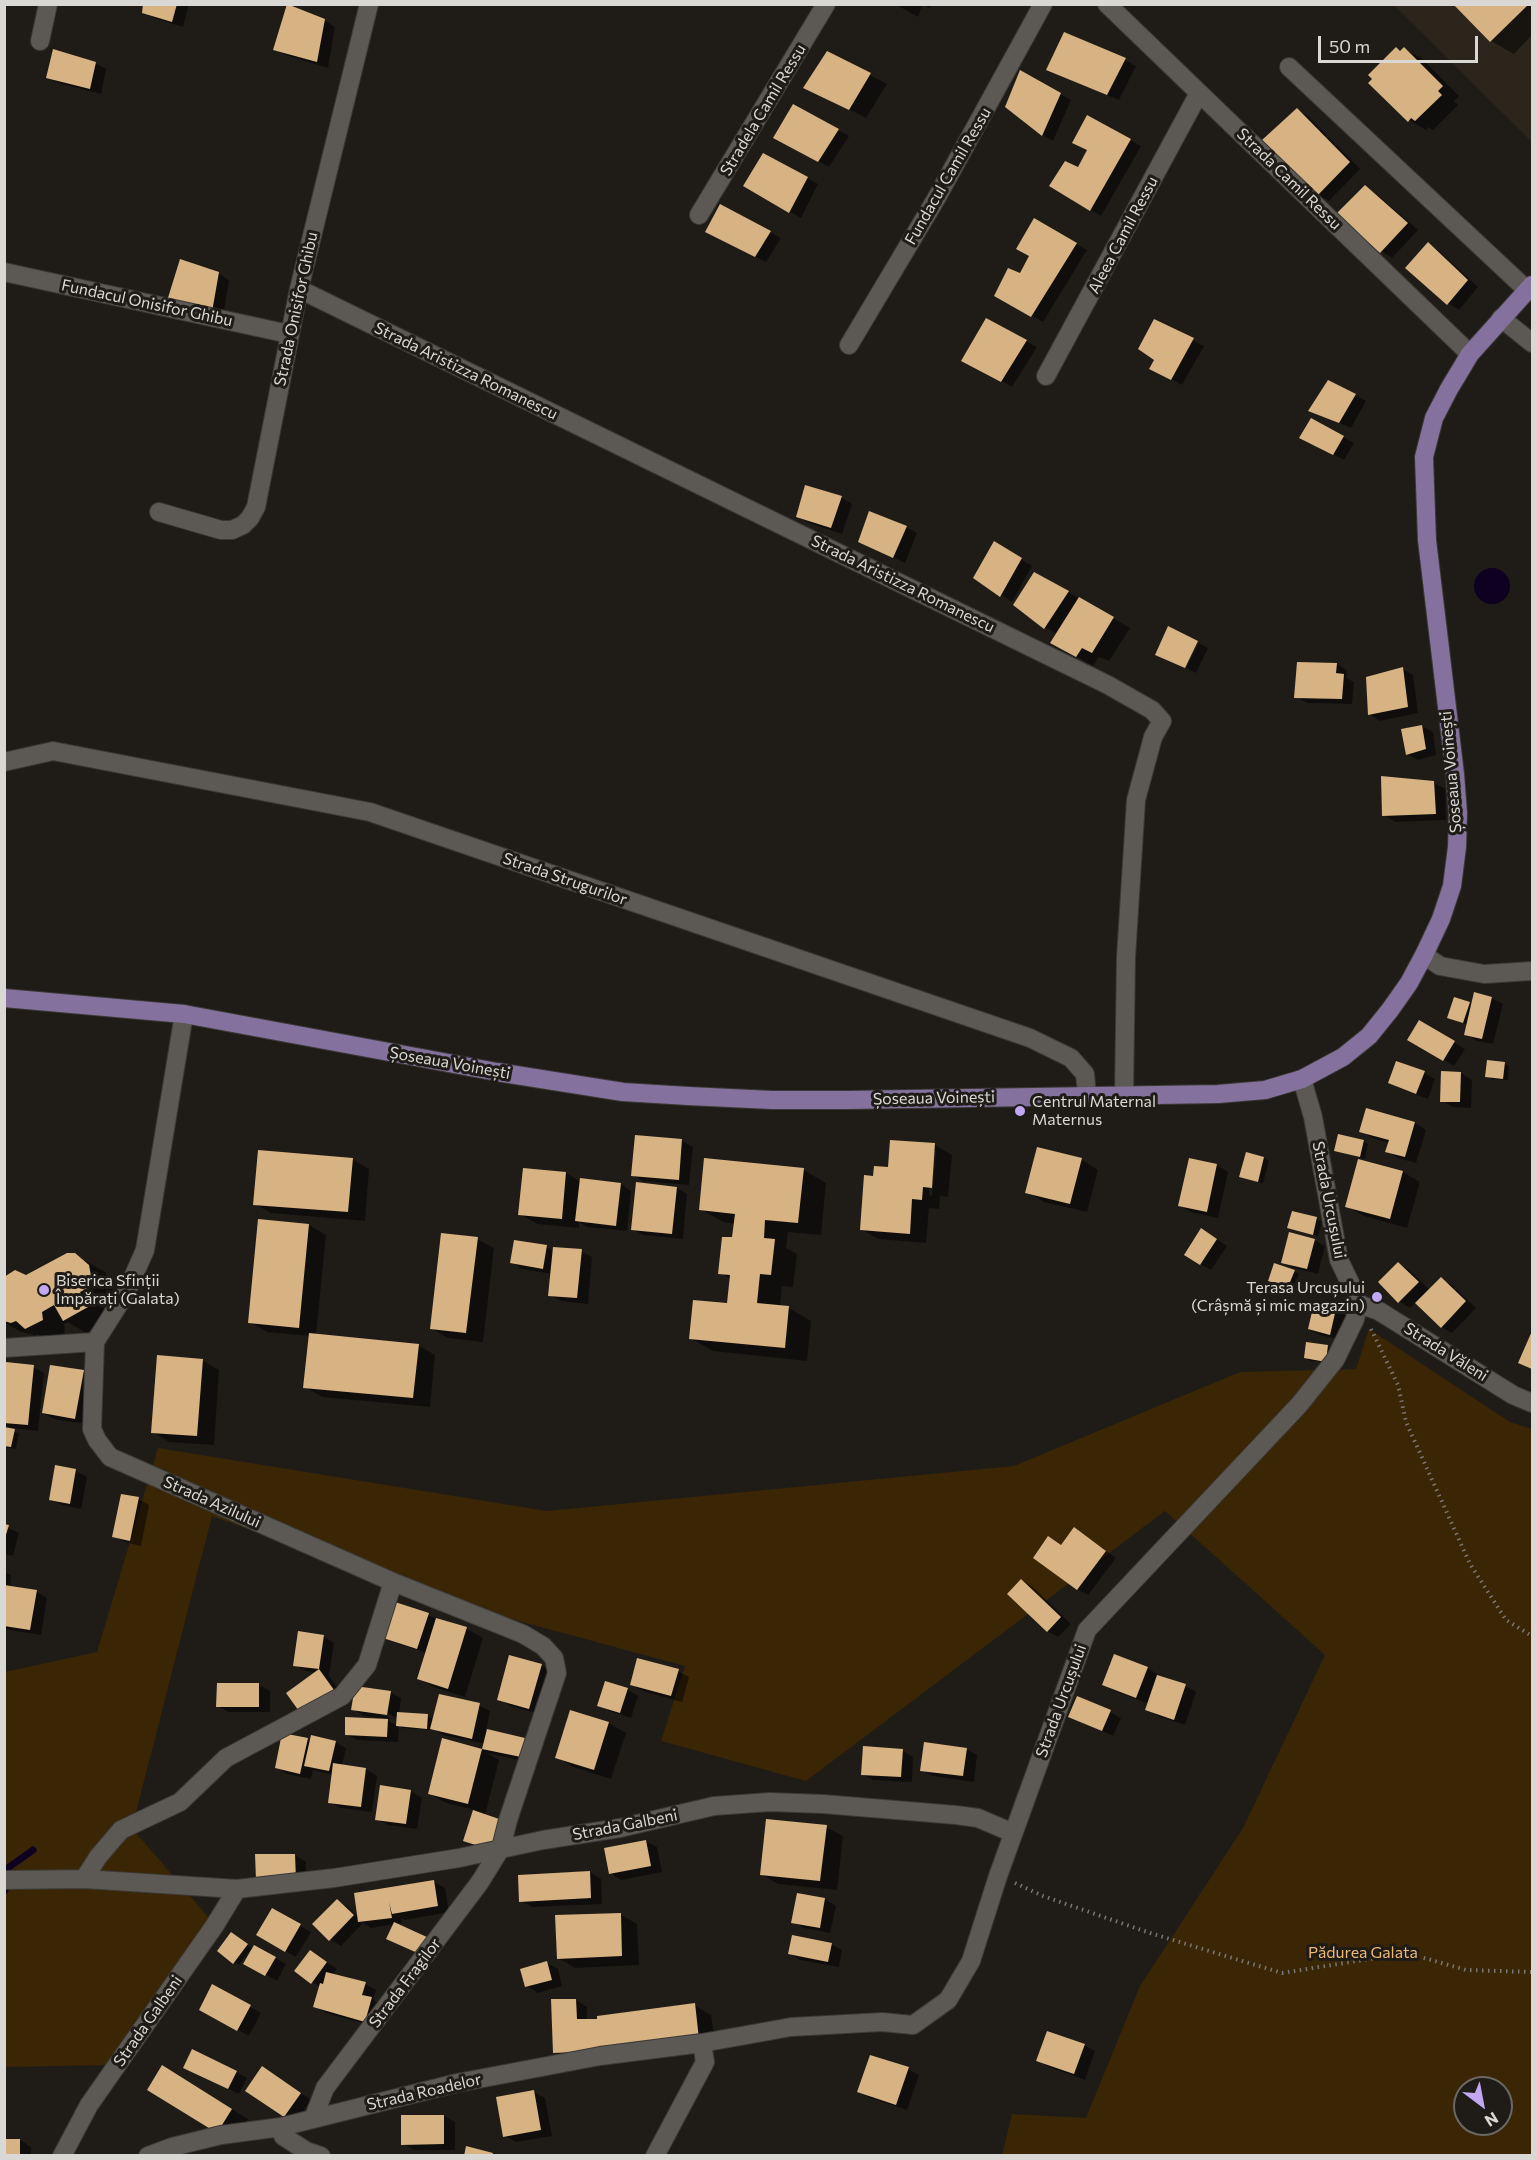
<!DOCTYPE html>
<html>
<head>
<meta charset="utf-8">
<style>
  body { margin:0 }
  #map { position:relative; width:1537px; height:2160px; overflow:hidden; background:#1f1c18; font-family:Commissioner,sans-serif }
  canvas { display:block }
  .frame { position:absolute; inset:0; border:6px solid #dad8d5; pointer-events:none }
  .north { position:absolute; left:1453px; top:2076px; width:60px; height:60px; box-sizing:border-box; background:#1f1c18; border:2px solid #6a6764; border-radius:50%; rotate:148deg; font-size:16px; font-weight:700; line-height:24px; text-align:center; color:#dad8d5 }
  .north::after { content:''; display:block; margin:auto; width:21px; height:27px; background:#c2a8f2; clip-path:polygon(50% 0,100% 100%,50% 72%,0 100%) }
  .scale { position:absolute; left:1318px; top:36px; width:160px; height:27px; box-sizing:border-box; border:3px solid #dad8d5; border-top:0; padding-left:8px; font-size:18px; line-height:21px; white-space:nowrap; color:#dad8d5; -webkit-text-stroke:4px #1f1c18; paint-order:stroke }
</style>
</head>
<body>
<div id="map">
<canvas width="1537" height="2160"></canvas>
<div class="frame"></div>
<div class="north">N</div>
<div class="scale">50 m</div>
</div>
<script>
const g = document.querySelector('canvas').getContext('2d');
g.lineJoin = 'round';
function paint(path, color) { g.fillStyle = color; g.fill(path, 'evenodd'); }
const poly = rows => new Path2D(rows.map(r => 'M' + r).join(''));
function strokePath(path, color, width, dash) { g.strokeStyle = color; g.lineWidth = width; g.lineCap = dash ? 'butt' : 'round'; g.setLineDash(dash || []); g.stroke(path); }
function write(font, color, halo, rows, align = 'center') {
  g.font = font + ' Commissioner,sans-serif'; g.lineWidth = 6; g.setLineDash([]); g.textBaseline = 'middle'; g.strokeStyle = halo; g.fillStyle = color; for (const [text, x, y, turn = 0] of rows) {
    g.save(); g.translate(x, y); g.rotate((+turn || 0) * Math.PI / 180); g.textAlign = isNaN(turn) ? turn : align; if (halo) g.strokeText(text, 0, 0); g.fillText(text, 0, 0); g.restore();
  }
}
const built = poly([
  [1394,5,1532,5,1532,142]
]);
const green = poly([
  [1369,1329,1510,1422,1532,1429,1532,2155,1002,2155,1012,2114,1086,2118,1140,1986,1243,1828,1325,1655,1165,1511,806,1781,661,1741,685,1666,504,1617,420,1592,212,1516,132,1828,215,1925,113,2065,5,2067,4,1672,97,1652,158,1448,547,1511,1014,1466,1240,1372,1356,1369],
  [1465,2088,1501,2088,1501,2124,1465,2124]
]);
const water = poly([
  '1474 586a18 18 0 1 1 36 0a18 18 0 1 1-36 0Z'
]);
const shadow = poly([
  [145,4,189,4,183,27,154,18,143,12],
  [895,4,932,4,930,8,922,5,918,17],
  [1455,4,1532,4,1532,35,1514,54,1491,41],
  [324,20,335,27,328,68,286,55,275,49],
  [1396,49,1401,52,1404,49,1421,58,1459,96,1454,101,1458,105,1433,130,1428,127,1426,130,1409,120],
  [827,53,887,84,866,118,805,87],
  [1125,60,1136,66,1119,100,1059,75],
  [95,63,106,69,101,94,58,83,47,77],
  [1021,72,1071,100,1053,141,1042,135],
  [794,106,849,136,829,167,775,137],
  [1297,110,1308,116,1360,169,1329,201,1318,195],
  [1088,117,1141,146,1101,216,1051,185,1078,169,1088,151],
  [807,178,818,184,801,218,745,186],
  [1365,187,1376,194,1418,230,1392,258,1381,251],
  [1034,220,1087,250,1043,322,996,296,1021,275,1031,256],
  [770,232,781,238,766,262,718,238],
  [1428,244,1439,251,1478,287,1459,310,1448,303],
  [218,273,229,280,223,317,179,307],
  [986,320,1037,347,1012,387,963,360],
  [1154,321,1204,346,1182,385,1162,374,1156,359],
  [1355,395,1366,401,1351,428,1311,410],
  [1312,420,1354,443,1344,460,1312,443],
  [841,497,852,504,842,534,809,523,798,517],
  [906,527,917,533,905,563,871,547],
  [994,543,1032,566,1012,602,975,577],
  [1068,592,1130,628,1109,661,1099,657,1093,666,1052,642,1057,634,1045,627],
  [1199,643,1208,648,1196,673,1186,668],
  [1337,664,1347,670,1346,678,1354,682,1352,704,1307,703,1296,697],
  [1403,669,1413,675,1418,713,1380,721,1369,714],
  [1422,726,1433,732,1436,755,1418,760,1407,754],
  [1434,783,1445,789,1446,820,1395,822,1384,815],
  [1492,998,1503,1004,1493,1044,1477,1041,1466,1034,1468,1025,1449,1018,1455,999,1472,1005],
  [1420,1022,1465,1049,1454,1066,1409,1039],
  [1504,1063,1509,1066,1508,1080,1492,1079,1487,1076],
  [1424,1073,1435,1079,1428,1099,1401,1089,1390,1083],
  [1461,1073,1472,1080,1471,1108,1453,1107,1442,1101],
  [1367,1110,1415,1123,1426,1130,1416,1163,1398,1158,1387,1151,1390,1143,1372,1138,1361,1131],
  [636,1136,682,1141,693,1147,689,1185,643,1181,632,1175],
  [1364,1141,1368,1144,1365,1159,1335,1150],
  [935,1145,952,1155,948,1197,940,1196,939,1209,929,1208,926,1243,878,1239,861,1229,890,1168],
  [933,1151,936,1151,932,1196,929,1195],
  [1264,1158,1269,1161,1263,1183,1246,1179],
  [352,1159,369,1169,365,1221,271,1213,255,1204],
  [1082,1160,1098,1170,1087,1212,1044,1202,1027,1192],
  [1190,1160,1217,1165,1228,1172,1218,1218,1191,1212,1180,1206],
  [1359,1161,1403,1172,1420,1182,1407,1228,1364,1216,1347,1206],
  [524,1169,566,1173,581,1182,621,1184,631,1191,627,1231,587,1227,579,1222,579,1228,537,1224,520,1214],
  [804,1170,826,1183,821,1235,788,1232,786,1248,797,1254,793,1287,782,1286,780,1307,789,1308,811,1321,807,1361,713,1351,690,1338,728,1305,731,1279,720,1273,733,1239,735,1224,723,1222,700,1209],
  [677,1188,687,1194,683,1239,643,1235,633,1229],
  [1293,1212,1322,1221,1318,1236,1289,1227],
  [260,1221,309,1225,326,1235,316,1335,418,1345,435,1355,430,1407,322,1397,305,1387,310,1336,267,1332,250,1322],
  [1212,1236,1227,1246,1211,1270,1200,1264],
  [477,1239,494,1248,483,1342,448,1338,431,1328],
  [1314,1240,1325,1246,1318,1274,1294,1268,1283,1262],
  [546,1247,554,1251,581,1251,592,1257,588,1304,561,1301,550,1295,552,1274,522,1269,512,1262],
  [75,1255,105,1272,111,1279,114,1294,110,1301,102,1305,109,1320,86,1333,68,1322,64,1324,65,1332,49,1341,37,1334,35,1335,21,1332,4,1322,4,1279,26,1277],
  [1399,1264,1409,1270,1430,1290,1441,1279,1452,1285,1476,1308,1452,1333,1441,1327,1416,1302,1410,1308,1399,1301],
  [1294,1271,1299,1274,1293,1289,1275,1283],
  [1336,1310,1347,1316,1341,1340,1320,1335,1309,1329],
  [1308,1344,1328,1346,1333,1349,1331,1363,1311,1361,1306,1358],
  [202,1360,219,1370,214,1445,169,1442,153,1432],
  [33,1367,44,1373,38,1431,12,1428,4,1425,4,1376],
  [83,1372,94,1378,86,1424,54,1419,43,1413],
  [4,1429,19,1433,16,1449,4,1447],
  [56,1467,76,1471,87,1477,81,1509,62,1505,51,1499],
  [138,1499,149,1505,141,1546,125,1542,114,1536],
  [4,1526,19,1533,13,1556,4,1554],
  [1075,1529,1116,1558,1088,1595,1077,1589,1062,1547],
  [4,1571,11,1575,10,1587,36,1591,47,1598,41,1635,4,1629],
  [1022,1580,1033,1587,1071,1624,1058,1637,1047,1631],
  [396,1604,467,1629,483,1638,465,1697,436,1688,419,1679,427,1653,396,1643,385,1637],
  [323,1636,334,1643,329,1676,344,1696,313,1719,316,1673,306,1671,295,1665],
  [1115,1656,1148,1668,1158,1675,1158,1677,1185,1686,1196,1692,1185,1725,1158,1716,1147,1709,1149,1704,1115,1691,1104,1685],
  [541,1665,552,1671,540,1714,510,1706,499,1699],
  [678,1671,689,1677,682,1702,643,1691,632,1685],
  [218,1685,259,1685,270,1691,270,1712,229,1712,218,1706],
  [627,1689,638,1696,631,1718,609,1711,599,1705],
  [390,1692,401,1698,399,1714,428,1716,434,1720,479,1705,490,1711,486,1731,525,1740,536,1746,532,1763,487,1753,499,1760,485,1815,502,1856,476,1847,465,1840,475,1810,446,1803,430,1794,443,1740,483,1750,485,1744,443,1735,432,1728,432,1730,402,1728,399,1726,398,1742,357,1740,346,1734,383,1720,383,1718,364,1716,353,1709],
  [382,1710,398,1719,397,1726,384,1718,392,1719,380,1713],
  [571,1711,609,1723,626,1733,611,1779,573,1767,557,1757],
  [1110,1712,1121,1718,1113,1736,1070,1716],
  [307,1739,311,1741,335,1742,346,1748,342,1766,366,1769,377,1776,372,1812,341,1808,330,1802,333,1775,313,1770,311,1779,287,1774,276,1767],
  [966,1749,977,1755,974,1782,933,1776,922,1770],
  [903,1751,913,1757,912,1782,873,1780,862,1774],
  [411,1791,422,1798,417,1829,388,1825,377,1819],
  [826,1827,843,1836,837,1890,778,1884,761,1874],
  [646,1841,657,1847,662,1872,621,1880,610,1873],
  [295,1855,306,1862,306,1885,268,1886],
  [590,1872,601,1879,602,1904,532,1907,521,1901],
  [434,1882,445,1888,449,1912,405,1920,401,1918,402,1923,395,1924,440,1946,433,1960,399,1944,395,1924,371,1928,363,1923,341,1946,330,1939,337,1901,348,1907,359,1918,356,1894],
  [825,1899,836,1906,830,1933,804,1928,793,1922],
  [273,1910,311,1932,296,1957,258,1935],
  [620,1914,637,1924,639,1965,575,1968,558,1958],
  [237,1937,253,1949,255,1947,286,1964,277,1981,245,1963,253,1950,251,1949,239,1965,234,1962],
  [831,1944,842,1950,839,1967,800,1960,790,1954],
  [321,1958,337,1969,332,1975,365,1984,376,1990,373,2000,382,2005,376,2027,326,2013,315,2006,320,1987,296,1971],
  [547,1963,558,1969,562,1986,538,1993,527,1986],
  [213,1986,261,2013,249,2036,201,2009],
  [576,2000,587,2007,587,2021,694,2005,711,2015,716,2048,566,2058,555,2052],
  [1084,2045,1095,2051,1085,2080,1049,2067,1038,2061],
  [908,2069,919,2075,907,2110,870,2098,859,2092],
  [236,2072,247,2078,239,2094,196,2073],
  [274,2075,311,2100,296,2122,248,2090],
  [179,2077,248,2119,234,2142],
  [534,2092,545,2098,552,2136,516,2142,505,2136],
  [444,2116,455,2122,455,2150,414,2150,403,2144],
  [20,2140,31,2147,31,2156,4,2156]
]);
const stream = poly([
  [5,1870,33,1850],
  [4,1891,5,1890]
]);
const building = poly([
  [143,4,177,4,172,22,142,13],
  [287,4,325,19,317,62,273,50],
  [1453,4,1529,4,1490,42],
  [1064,32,1126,58,1107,95,1046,70],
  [1396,47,1400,51,1404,47,1443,86,1438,91,1442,95,1415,121,1411,118,1408,122,1368,83,1372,79,1368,75],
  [53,49,96,62,90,89,46,78],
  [827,51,871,73,849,110,803,88],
  [1020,70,1061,93,1042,136,1005,107],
  [793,104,839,129,818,162,773,138],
  [1297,108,1350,162,1317,196,1262,140],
  [1087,115,1131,139,1090,211,1049,186,1065,161,1078,167,1087,150,1072,143],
  [763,153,808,177,789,213,743,186],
  [1365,185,1408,223,1380,253,1336,214],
  [720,204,771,231,755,257,705,232],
  [1034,218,1077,243,1031,317,994,296,1008,268,1020,273,1029,256,1016,249],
  [1428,242,1468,280,1447,305,1405,268],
  [180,259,219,272,212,312,167,301],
  [986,318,1027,340,1001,382,961,361],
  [1154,319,1194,338,1171,380,1149,369,1154,360,1138,349],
  [1328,380,1356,394,1339,423,1308,411],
  [1311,418,1344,436,1333,455,1299,438],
  [805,485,842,496,831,528,796,517],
  [869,511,907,526,893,558,858,542],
  [994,541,1022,558,1000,597,973,578],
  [1034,572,1069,591,1044,629,1013,605],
  [1079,597,1114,617,1092,653,1082,648,1076,657,1050,643],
  [1168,626,1198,641,1185,668,1155,655],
  [1297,662,1337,663,1336,673,1344,674,1342,699,1294,698],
  [1403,667,1408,707,1368,715,1366,677],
  [1422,725,1426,749,1406,755,1401,729],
  [1381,776,1434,781,1436,814,1382,816],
  [1474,992,1492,997,1482,1039,1464,1035],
  [1454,997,1470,1002,1463,1023,1447,1018],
  [1419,1020,1455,1041,1443,1061,1407,1040],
  [1487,1060,1505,1062,1503,1079,1485,1077],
  [1396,1061,1425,1071,1416,1094,1388,1083],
  [1441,1071,1461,1072,1460,1102,1440,1102],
  [1366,1108,1415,1122,1405,1157,1385,1152,1389,1140,1359,1132],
  [1338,1134,1364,1140,1360,1157,1334,1151],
  [635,1135,682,1139,679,1180,631,1176],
  [890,1140,935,1143,932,1188,923,1187,922,1200,912,1199,910,1234,860,1230,864,1175,873,1176,874,1166,888,1167],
  [1037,1147,1082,1158,1070,1204,1025,1193],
  [258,1150,353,1158,348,1212,253,1205],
  [1246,1152,1264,1157,1258,1182,1239,1177],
  [704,1158,804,1168,798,1223,765,1220,764,1238,775,1239,771,1275,760,1274,757,1303,789,1306,785,1348,689,1339,693,1300,727,1303,730,1275,718,1274,722,1237,732,1237,735,1214,699,1210],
  [1189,1158,1217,1164,1207,1212,1178,1206],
  [1358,1159,1403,1171,1390,1219,1345,1207],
  [523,1168,566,1172,562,1219,518,1215],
  [580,1178,621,1183,616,1226,575,1221],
  [636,1182,677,1187,672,1234,631,1230],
  [1292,1211,1317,1217,1313,1235,1287,1228],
  [258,1219,309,1224,299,1328,248,1323],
  [1201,1228,1217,1239,1200,1265,1184,1255],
  [1289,1232,1315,1239,1307,1269,1281,1263],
  [441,1233,478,1237,466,1333,430,1329],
  [514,1240,547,1245,543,1269,510,1263],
  [553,1247,582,1249,577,1298,548,1296],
  [67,1253,75,1253,89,1265,92,1281,88,1288,80,1292,88,1307,63,1321,54,1305,42,1312,43,1320,25,1329,16,1321,11,1323,4,1321,4,1277,15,1270,26,1275],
  [1398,1262,1419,1282,1398,1303,1378,1282],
  [1274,1263,1295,1270,1288,1287,1268,1281],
  [1441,1277,1466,1301,1441,1328,1415,1303],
  [1314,1303,1336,1309,1330,1335,1308,1329],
  [1532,1331,1532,1369,1518,1363],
  [309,1333,419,1344,413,1398,303,1388],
  [1306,1342,1328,1345,1326,1362,1304,1358],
  [157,1355,203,1359,197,1436,151,1433],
  [6,1362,34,1365,28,1425,4,1423],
  [50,1365,84,1370,75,1419,42,1413],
  [4,1427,15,1429,11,1447,4,1446],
  [55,1465,76,1469,70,1504,49,1500],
  [121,1494,139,1497,130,1541,112,1537],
  [4,1524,9,1525,5,1538,4,1538],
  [1074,1527,1106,1551,1077,1590,1033,1558,1048,1536,1061,1545],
  [1021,1579,1061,1617,1047,1632,1007,1594],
  [4,1585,37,1590,30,1630,4,1626],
  [395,1602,429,1613,417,1649,383,1638],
  [436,1618,467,1627,448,1689,417,1679],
  [298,1631,324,1635,319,1669,293,1666],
  [1114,1654,1148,1667,1136,1698,1102,1685],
  [509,1655,542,1664,529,1709,497,1700],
  [637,1658,679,1669,671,1696,630,1685],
  [319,1669,334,1690,301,1714,286,1693],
  [1157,1675,1186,1684,1174,1720,1145,1710],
  [605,1681,628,1688,620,1713,597,1706],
  [217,1683,259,1683,259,1707,216,1707],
  [355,1686,391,1691,387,1715,351,1710],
  [439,1694,480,1703,472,1739,430,1729],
  [1077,1696,1111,1710,1102,1731,1068,1717],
  [570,1710,609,1722,594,1770,555,1758],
  [397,1712,428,1714,427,1729,396,1726],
  [345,1717,388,1719,387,1737,345,1735],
  [487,1729,525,1738,521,1757,482,1749],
  [282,1733,308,1738,300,1774,275,1768],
  [311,1735,336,1741,329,1771,304,1766],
  [442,1738,482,1749,468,1804,428,1794],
  [924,1742,967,1748,963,1776,920,1771],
  [863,1746,903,1749,901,1777,861,1775],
  [333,1763,366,1768,361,1807,328,1803],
  [380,1785,411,1790,406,1824,375,1820],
  [473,1810,502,1820,491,1850,463,1841],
  [766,1819,827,1825,820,1881,760,1875],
  [646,1840,651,1866,609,1874,604,1848],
  [255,1854,295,1854,296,1880,256,1880],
  [590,1871,591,1898,519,1902,518,1875],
  [434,1880,438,1906,392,1914,389,1902,392,1918,358,1922,354,1893],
  [797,1893,825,1898,820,1928,791,1923],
  [337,1899,354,1915,329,1941,312,1924],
  [272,1908,301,1924,285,1952,256,1935],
  [621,1913,622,1956,557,1959,555,1915],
  [394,1922,429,1938,422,1955,386,1939],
  [231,1932,248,1944,233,1964,217,1951],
  [792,1935,832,1943,828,1962,788,1954],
  [254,1945,276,1957,265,1976,243,1964],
  [310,1950,327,1962,311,1984,294,1971],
  [547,1961,552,1980,525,1987,520,1969],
  [326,1972,366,1982,362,1995,372,1997,365,2022,313,2007,320,1983,323,1984],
  [212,1984,251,2005,237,2031,199,2010],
  [551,1999,576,1999,577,2019,597,2019,597,2016,695,2003,699,2039,601,2051,553,2053],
  [1047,2031,1085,2044,1074,2074,1036,2061],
  [192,2049,237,2071,228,2089,183,2068],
  [870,2055,909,2067,896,2105,857,2092],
  [162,2065,232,2109,217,2133,147,2090],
  [262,2066,301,2093,284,2117,245,2091],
  [534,2090,541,2130,503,2137,496,2097],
  [401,2115,444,2115,444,2144,401,2145],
  [4,2139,20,2139,20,2156,4,2156],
  [466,2146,493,2153,492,2156,464,2156]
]);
const path = poly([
  [1371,1329,1398,1385,1406,1422,1470,1564,1506,1620,1532,1636],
  [1015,1883,1043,1896,1150,1933,1282,1973,1407,1953,1466,1970,1532,1972]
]);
const minor = poly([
  [1107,4,1470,354],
  [40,41,48,4],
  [1289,67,1527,290],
  [699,215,826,4],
  [4,272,289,334],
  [299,289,1108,685,1152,710,1162,721,1153,737,1136,800,1126,957,1124,1095],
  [1501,318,1532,343],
  [849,345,936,199,1043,4],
  [1046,376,1199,93],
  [159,512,221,530,232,530,243,525,250,518,256,507,299,289,369,4],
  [4,762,53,751,370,812,1030,1038,1071,1058,1085,1074,1087,1095],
  [1424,955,1440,966,1484,974,1532,971],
  [184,1014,145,1250,126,1293,95,1342,92,1429,97,1440,110,1457,393,1582,523,1634,543,1646,554,1658,557,1673,508,1820,501,1848,480,1882,325,2088,313,2119],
  [1358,1304,1379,1311,1513,1395,1532,1403],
  [4,1348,95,1342],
  [84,1879,98,1857,121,1830,180,1802,226,1758,342,1696,367,1665,393,1582],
  [4,1880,84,1879,237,1889,334,1878,459,1858,543,1840,620,1828,714,1806,770,1802,823,1804,956,1815,978,1818,1013,1833],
  [281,2127,283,2136,306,2151,321,2156],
  [62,2156,89,2105,215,1925,237,1889],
  [148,2156,172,2147,221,2135,281,2127,457,2083,600,2056,702,2043,791,2027,882,2022,913,2025,948,2000,971,1961,998,1876,1087,1630,1299,1405,1335,1360,1355,1319,1358,1304,1355,1293,1339,1260,1313,1117,1302,1079],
  [655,2156,705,2062,702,2043]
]);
const major = poly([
  [4,998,184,1014,497,1072,623,1092,688,1096,772,1100,848,1100,1218,1094,1265,1090,1302,1079,1343,1057,1369,1036,1390,1010,1409,983,1424,955,1441,919,1452,886,1457,847,1458,813,1455,774,1427,540,1424,457,1434,418,1449,389,1470,354,1532,285]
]);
const markers = [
  [1020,1111,6,"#c2a8f2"],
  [44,1290,6,"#c2a8f2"],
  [1377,1297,6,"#c2a8f2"]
];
const streetNames = [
  ["Stradela Camil Ressu",763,110,-59],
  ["Fundacul Camil Ressu",948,176,-60],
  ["Strada Camil Ressu",1289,179,44],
  ["Aleea Camil Ressu",1123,235,-62],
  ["Fundacul Onisifor Ghibu",147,303,12],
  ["Strada Onisifor Ghibu",296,309,-78],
  ["Strada Aristizza Romanescu",466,371,26],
  ["Strada Aristizza Romanescu",903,584,26],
  ["Șoseaua Voinești",1451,772,-95],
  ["Strada Strugurilor",565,879,19],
  ["Șoseaua Voinești",450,1063,10],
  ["Șoseaua Voinești",934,1098,-1],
  ["Strada Urcușului",1329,1200,79],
  ["Strada Văleni",1446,1352,32],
  ["Strada Azilului",212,1502,24],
  ["Strada Urcușului",1061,1701,-70],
  ["Strada Galbeni",625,1825,-11],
  ["Strada Fragilor",405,1983,-53],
  ["Strada Galbeni",148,2021,-55],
  ["Strada Roadelor",424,2092,-13]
];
const poiNames = [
  ["Centrul Maternal",1032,1102],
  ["Maternus",1032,1120],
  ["Biserica Sfinții",56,1281],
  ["Împărați (Galata)",56,1299],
  ["Terasa Urcușului",1365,1288,"right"],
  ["(Crâșmă și mic magazin)",1365,1306,"right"]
];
const parkNames = [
  ["Pădurea Galata",1363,1953]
];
paint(built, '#2b251c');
paint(green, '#3a2504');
paint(water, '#0d0020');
paint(shadow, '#0007');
strokePath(stream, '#0d0020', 7);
paint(building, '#d7b282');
strokePath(minor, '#3b3936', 20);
strokePath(major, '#3b3936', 20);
strokePath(path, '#797673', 4, [1.5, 4.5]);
strokePath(minor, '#5c5853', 18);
strokePath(major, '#84719d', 18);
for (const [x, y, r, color] of markers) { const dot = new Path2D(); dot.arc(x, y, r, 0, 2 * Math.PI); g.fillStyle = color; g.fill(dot); strokePath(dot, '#1f1c18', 2); }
write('16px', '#dad8d5', '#1f1c18', streetNames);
write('16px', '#dad8d5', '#1f1c18', poiNames, 'left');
write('16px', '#edb973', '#1f1c18', parkNames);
</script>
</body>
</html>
